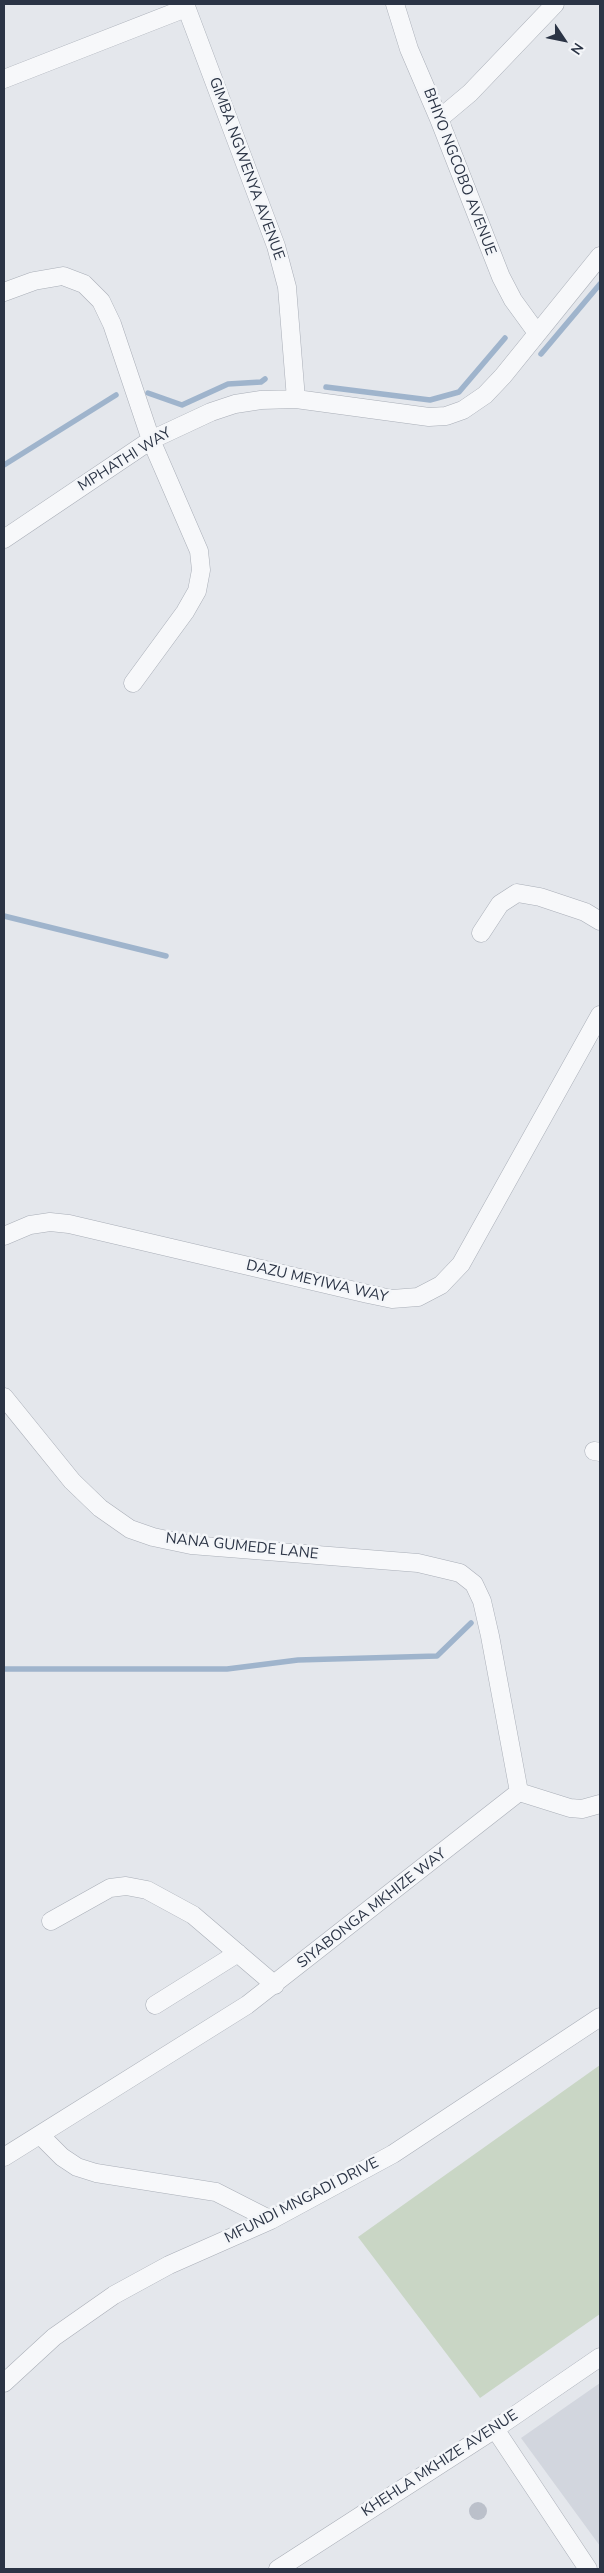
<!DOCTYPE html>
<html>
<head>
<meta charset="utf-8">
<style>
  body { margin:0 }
  #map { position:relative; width:604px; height:2573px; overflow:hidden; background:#e4e7ec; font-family:"Nunito Sans",sans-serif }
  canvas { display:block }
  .frame { position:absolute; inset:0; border:5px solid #2b3445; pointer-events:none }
  .north { position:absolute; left:539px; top:15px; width:50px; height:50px; -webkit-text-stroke:4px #f4f6f9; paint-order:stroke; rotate:124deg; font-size:14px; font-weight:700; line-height:20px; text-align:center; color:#2b3445 }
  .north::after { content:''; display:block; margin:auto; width:18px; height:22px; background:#2b3445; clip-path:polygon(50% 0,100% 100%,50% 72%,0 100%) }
</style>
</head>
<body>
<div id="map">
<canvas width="604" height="2573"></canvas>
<div class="frame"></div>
<div class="north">N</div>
</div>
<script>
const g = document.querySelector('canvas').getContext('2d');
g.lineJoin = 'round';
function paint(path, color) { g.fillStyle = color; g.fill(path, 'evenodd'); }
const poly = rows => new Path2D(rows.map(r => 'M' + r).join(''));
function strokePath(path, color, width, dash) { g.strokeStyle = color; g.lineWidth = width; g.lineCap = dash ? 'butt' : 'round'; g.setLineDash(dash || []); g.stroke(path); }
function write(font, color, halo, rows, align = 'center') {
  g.font = font + ' "Nunito Sans",sans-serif'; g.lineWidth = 5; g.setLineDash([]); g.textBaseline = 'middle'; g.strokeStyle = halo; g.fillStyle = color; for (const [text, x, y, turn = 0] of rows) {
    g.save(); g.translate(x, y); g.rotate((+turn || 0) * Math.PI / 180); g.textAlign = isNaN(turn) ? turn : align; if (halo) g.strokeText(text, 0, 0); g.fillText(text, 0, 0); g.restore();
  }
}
const built = poly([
  [600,2383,600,2546,521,2438]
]);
const green = poly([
  [600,2065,600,2314,480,2398,358,2237]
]);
const stream = poly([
  [541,354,600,284],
  [326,387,430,400,459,392,505,338],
  [148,393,182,405,228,384,261,382,265,379],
  [4,465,116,395],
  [4,916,166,956],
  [4,1669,227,1669,298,1660,437,1656,471,1623]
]);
const building = poly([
  '469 2511a9 9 0 1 1 18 0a9 9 0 1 1-18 0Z'
]);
const minor = poly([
  [185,4,276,246,287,287,296,399],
  [395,4,409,49,439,119,501,277,513,300,537,333],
  [4,79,186,8],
  [439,119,470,93,555,4],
  [4,292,34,281,63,276,84,284,101,301,112,324,151,440,199,551,201,570,197,591,185,612,133,683],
  [4,539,151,440,211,412,235,404,261,400,296,399,429,417,446,416,463,410,485,395,503,376,600,256],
  [481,933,500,904,517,893,540,897,585,912,600,921],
  [4,1236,30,1225,50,1222,69,1224,368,1294,392,1299,418,1297,441,1285,461,1264,600,1015],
  [4,1397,72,1481,100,1508,130,1529,153,1537,191,1545,418,1563,460,1573,474,1584,482,1601,490,1636,519,1792],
  [594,1451,600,1452],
  [519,1792,570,1808,582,1809,600,1804],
  [51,1921,110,1888,126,1886,147,1890,193,1915,275,1985],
  [155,2005,238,1953],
  [40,2135,62,2157,77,2167,96,2173,216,2192,271,2220],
  [4,2157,247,2005,519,1792],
  [4,2383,54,2337,114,2295,169,2265,271,2220,393,2154,600,2017],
  [495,2429,588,2569],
  [278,2569,495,2429,600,2357]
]);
const streetNames = [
  ["GIMBA NGWENYA AVENUE",246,169,70],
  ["BHIYO NGCOBO AVENUE",459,172,69],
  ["MPHATHI WAY",125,460,-32],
  ["DAZU MEYIWA WAY",317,1282,13],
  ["NANA GUMEDE LANE",242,1547,6],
  ["SIYABONGA MKHIZE WAY",372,1909,-38],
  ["MFUNDI MNGADI DRIVE",302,2201,-27],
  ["KHEHLA MKHIZE AVENUE",440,2464,-33]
];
paint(built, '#d2d6de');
paint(green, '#c9d6c5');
strokePath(stream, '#9fb4cc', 5.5);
paint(building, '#bbc0ca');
strokePath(minor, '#a9aeb7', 19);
strokePath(minor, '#f7f8fa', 18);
write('15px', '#2b3445', '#f4f6f9', streetNames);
</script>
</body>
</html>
